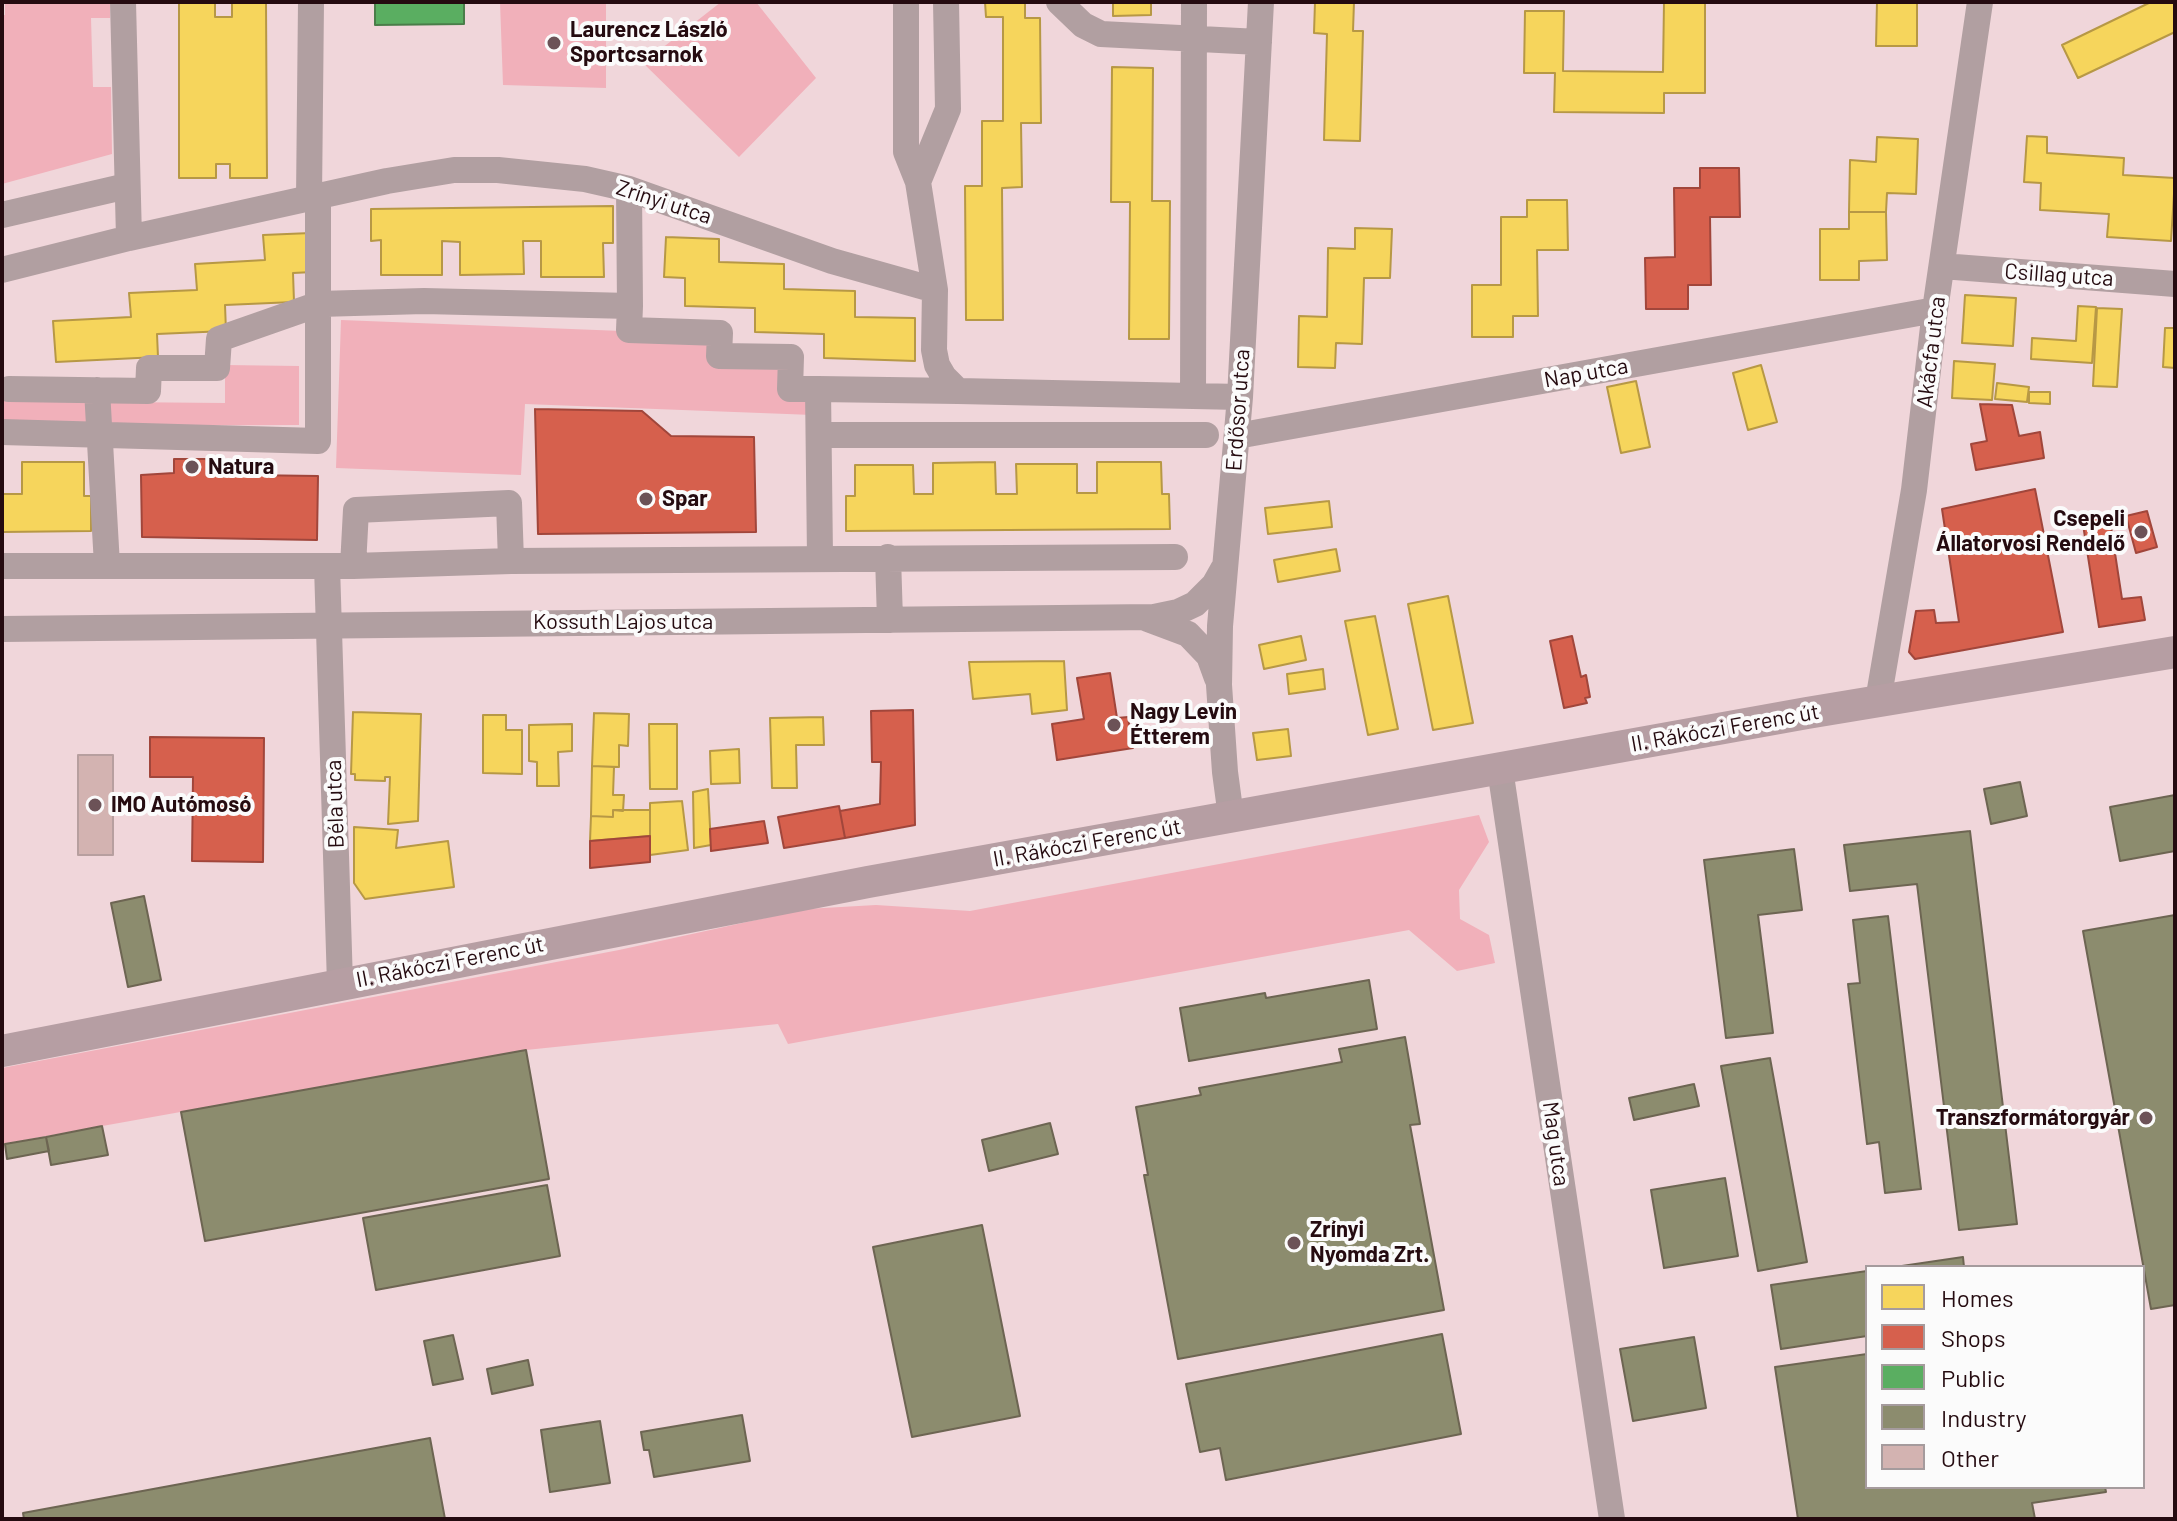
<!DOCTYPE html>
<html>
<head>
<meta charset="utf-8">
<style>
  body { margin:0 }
  #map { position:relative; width:2177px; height:1521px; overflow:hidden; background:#f0d6da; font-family:Barlow,sans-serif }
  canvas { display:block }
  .frame { position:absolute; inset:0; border:4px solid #250b10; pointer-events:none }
  .legend { position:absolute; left:1865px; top:1265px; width:280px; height:224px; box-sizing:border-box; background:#fbfbfb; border:2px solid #a59b9d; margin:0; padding:10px 14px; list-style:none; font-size:24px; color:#250b10 }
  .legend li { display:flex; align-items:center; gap:16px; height:40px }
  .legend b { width:40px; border:2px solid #a59b9d }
</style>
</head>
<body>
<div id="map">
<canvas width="2177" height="1521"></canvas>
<div class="frame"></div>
<ul class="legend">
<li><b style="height:22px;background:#f6d55c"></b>Homes</li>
<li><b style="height:22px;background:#d6604d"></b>Shops</li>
<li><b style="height:22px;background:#5aae61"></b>Public</li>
<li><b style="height:22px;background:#8c8c6e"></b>Industry</li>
<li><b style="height:22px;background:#d3b3b1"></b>Other</li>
</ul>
</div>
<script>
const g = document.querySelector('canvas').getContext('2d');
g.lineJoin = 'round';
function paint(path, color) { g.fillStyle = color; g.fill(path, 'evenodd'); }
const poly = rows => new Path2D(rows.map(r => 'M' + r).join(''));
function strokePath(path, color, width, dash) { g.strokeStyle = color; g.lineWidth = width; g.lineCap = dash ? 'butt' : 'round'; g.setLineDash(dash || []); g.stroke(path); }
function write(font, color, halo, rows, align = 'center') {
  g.font = font + ' Barlow,sans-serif'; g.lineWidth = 8; g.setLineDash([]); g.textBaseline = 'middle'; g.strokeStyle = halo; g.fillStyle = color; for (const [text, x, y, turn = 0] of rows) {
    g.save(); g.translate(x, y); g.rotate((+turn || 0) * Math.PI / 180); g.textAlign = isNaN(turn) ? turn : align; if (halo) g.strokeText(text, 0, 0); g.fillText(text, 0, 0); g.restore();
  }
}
const green = poly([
  [5,2,110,2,110,18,91,18,93,87,111,87,112,154,2,184,2,15,5,15],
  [500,2,606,2,606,88,503,85],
  [721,2,756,2,816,78,739,157,643,63],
  [341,320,622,331,713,343,784,363,812,395,813,415,525,404,521,475,336,468],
  [225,365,299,366,299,425,2,426,2,386,3,401,225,403],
  [1479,815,1489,842,1459,890,1460,919,1489,935,1495,963,1457,971,1409,930,788,1044,778,1024,526,1050,2,1144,2,1068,619,950,806,909,876,905,970,911]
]);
const homes = poly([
  [985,2,1025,2,1025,18,1040,18,1041,123,1021,123,1022,187,1002,188,1003,320,966,320,965,186,982,186,982,121,1003,121,1003,17,986,17,985,2],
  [1113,2,1151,2,1151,15,1113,16,1113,2],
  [1315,2,1354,2,1353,31,1363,31,1360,141,1324,140,1327,34,1314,33,1315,2],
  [1664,2,1705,2,1705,93,1664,93,1664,113,1554,112,1555,73,1524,73,1525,11,1564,11,1563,71,1663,72,1664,2],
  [1877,2,1917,2,1917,46,1876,46,1877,2],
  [2151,2,2175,2,2175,32,2078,78,2062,45,2151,2],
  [179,3,215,3,215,17,232,17,232,3,266,3,267,178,230,178,230,164,216,164,216,178,179,178,179,3],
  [1112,67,1153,68,1152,201,1170,201,1169,339,1129,339,1130,202,1111,202,1112,67],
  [2027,136,2047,137,2047,153,2124,158,2123,175,2175,178,2171,241,2107,237,2109,214,2040,210,2041,183,2024,182,2027,136],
  [1877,137,1918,139,1916,194,1887,193,1886,212,1849,212,1850,160,1876,162,1877,137],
  [1527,200,1567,200,1568,250,1537,250,1538,316,1513,316,1513,337,1472,337,1472,285,1501,285,1501,217,1527,217,1527,200],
  [613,206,613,243,603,243,604,277,541,277,541,241,523,241,524,274,460,275,460,242,442,241,442,275,381,275,381,240,371,241,371,209,613,206],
  [1849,212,1886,212,1887,260,1859,261,1859,280,1820,280,1820,229,1849,229,1849,212],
  [1355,228,1392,229,1390,278,1364,278,1362,344,1336,343,1335,368,1298,367,1299,316,1327,317,1328,248,1355,249,1355,228],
  [311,233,313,272,293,273,294,302,225,305,226,331,157,334,158,357,56,362,53,321,131,317,129,293,197,290,195,264,265,260,263,235,311,233],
  [666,237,719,239,719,262,784,264,784,289,855,291,855,317,915,318,915,361,824,358,824,334,755,332,755,308,685,306,685,278,664,277,666,237],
  [1965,295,2016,298,2013,346,1962,343,1965,295],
  [2078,306,2096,307,2092,363,2031,359,2032,338,2076,341,2078,306],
  [2097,308,2122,309,2117,387,2093,386,2097,308],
  [2165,328,2175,328,2175,368,2163,367,2165,328],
  [1954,361,1995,364,1992,400,1952,398,1954,361],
  [1761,365,1777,422,1748,430,1733,373,1761,365],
  [1636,381,1650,447,1621,453,1607,387,1636,381],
  [1997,383,2029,387,2027,402,1995,399,1997,383],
  [2029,392,2050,392,2050,404,2029,403,2029,392],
  [2,462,3,494,22,494,22,462,84,462,84,496,91,496,91,531,2,532,2,462],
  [995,462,996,494,1017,494,1016,464,1077,464,1077,493,1097,493,1097,462,1161,462,1162,494,1169,494,1170,529,846,531,846,496,855,496,855,465,913,465,914,494,933,494,933,463,995,462],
  [1329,501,1332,527,1268,534,1265,508,1329,501],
  [1336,549,1340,571,1278,582,1274,560,1336,549],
  [1448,596,1473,723,1433,730,1408,604,1448,596],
  [1375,616,1398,729,1368,735,1345,621,1375,616],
  [1301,636,1306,660,1264,669,1259,645,1301,636],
  [1064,661,1067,710,1032,714,1030,694,973,699,969,662,1064,661],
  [1323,669,1325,689,1289,694,1287,674,1323,669],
  [353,712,421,714,418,821,388,824,390,777,385,777,385,781,355,780,355,774,351,774,353,712],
  [594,713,629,714,628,746,619,745,619,767,592,766,594,713],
  [483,715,506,715,506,730,522,730,522,774,483,773,483,715],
  [823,717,824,745,796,745,797,788,772,788,770,718,823,717],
  [572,724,572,751,558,752,559,786,537,786,537,762,529,761,529,725,572,724],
  [649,724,677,724,677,789,650,789,649,724],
  [1288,729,1291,756,1257,760,1253,733,1288,729],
  [739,749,740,783,711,784,710,751,739,749],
  [592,766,614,767,613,795,624,795,623,811,613,810,613,817,591,816,592,766],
  [708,789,711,845,694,848,693,792,708,789],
  [682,801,688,850,650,855,650,803,682,801],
  [613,810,650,810,650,836,590,841,591,816,613,817,613,810],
  [354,827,398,830,396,848,448,841,454,887,365,899,354,883,354,827]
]);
const shops = poly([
  [1700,168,1739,168,1740,217,1710,217,1711,285,1688,285,1688,309,1646,309,1645,258,1675,257,1674,188,1700,188,1700,168],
  [1980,404,2012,405,2019,436,2040,432,2044,458,1976,470,1971,444,1987,441,1980,404],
  [535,409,642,411,671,436,754,437,756,532,538,534,535,409],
  [174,459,205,459,245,475,318,476,317,540,142,537,141,475,174,473,174,459],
  [2035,489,2063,632,1915,659,1909,652,1916,611,1934,610,1936,623,1959,622,1942,509,2035,489],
  [2147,511,2157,547,2136,553,2126,516,2147,511],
  [2109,514,2122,599,2141,597,2145,620,2099,627,2082,518,2109,514],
  [1572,636,1581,677,1586,675,1590,697,1585,698,1587,703,1564,708,1550,641,1572,636],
  [1110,673,1117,718,1128,717,1133,748,1057,760,1052,724,1084,719,1077,678,1110,673],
  [913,710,915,825,845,838,840,811,880,804,881,762,872,762,871,711,913,710],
  [150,737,264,738,263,862,192,861,193,777,150,777,150,737],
  [839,806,845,838,784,848,778,817,839,806],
  [764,821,768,843,711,851,710,829,764,821],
  [650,836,650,862,590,868,590,841,650,836]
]);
const public = poly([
  [375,2,464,2,464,24,375,25,375,2]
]);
const industry = poly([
  [2020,782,2027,816,1991,824,1984,789,2020,782],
  [2175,795,2175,851,2120,861,2110,807,2175,795],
  [1970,831,2017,1224,1959,1230,1917,884,1850,891,1844,845,1970,831],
  [1794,849,1802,910,1758,915,1773,1033,1726,1038,1704,860,1794,849],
  [144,896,161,980,128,987,111,903,144,896],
  [2175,915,2175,1305,2151,1309,2083,931,2175,915],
  [1888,916,1921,1189,1885,1193,1879,1142,1867,1144,1848,984,1860,983,1853,920,1888,916],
  [1369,980,1377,1029,1189,1061,1180,1008,1265,993,1266,998,1369,980],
  [1405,1037,1420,1124,1410,1125,1444,1310,1178,1359,1144,1175,1148,1175,1136,1107,1201,1095,1199,1088,1342,1062,1339,1049,1405,1037],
  [526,1050,549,1179,205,1241,181,1112,526,1050],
  [1770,1058,1807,1262,1758,1271,1721,1066,1770,1058],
  [1694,1084,1699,1106,1634,1120,1629,1098,1694,1084],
  [1050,1123,1058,1154,989,1171,982,1140,1050,1123],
  [102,1126,108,1155,51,1165,46,1137,102,1126],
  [46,1137,49,1151,7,1159,5,1144,46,1137],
  [1725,1178,1738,1256,1664,1268,1651,1190,1725,1178],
  [547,1185,560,1256,376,1290,363,1218,547,1185],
  [982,1225,1020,1416,912,1437,873,1247,982,1225],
  [1963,1257,1964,1267,1895,1267,1963,1257],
  [1867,1271,1867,1336,1781,1349,1771,1285,1867,1271],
  [1442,1334,1461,1434,1226,1480,1220,1448,1200,1452,1186,1384,1442,1334],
  [453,1335,463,1379,433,1385,424,1341,453,1335],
  [1694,1337,1706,1408,1633,1421,1620,1349,1694,1337],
  [1867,1354,1867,1487,2105,1487,2106,1492,2032,1503,2035,1519,1798,1519,1775,1367,1867,1354],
  [528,1360,533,1385,492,1394,487,1369,528,1360],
  [742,1415,750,1461,654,1477,649,1450,644,1450,641,1432,742,1415],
  [600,1421,610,1483,550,1492,541,1430,600,1421],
  [430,1438,445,1519,24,1519,23,1513,430,1438]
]);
const building = poly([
  [78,755,113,755,113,855,78,855,78,755]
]);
const minor = poly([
  [123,2,129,238],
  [906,2,906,152,918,182],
  [946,2,948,109,918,182,935,290,934,350,937,365,944,377,958,391,1240,397],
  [1059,2,1083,25,1101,34,1259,42],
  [629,189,630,306],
  [309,198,311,2],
  [2,215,127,186],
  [1942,266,2175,284],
  [2,270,129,238,387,181,454,170,498,170,585,179,629,189,832,261,935,290],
  [9,389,148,391,149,368,217,368,219,339,319,304,424,301,630,306,629,330,720,333,719,356,791,357,790,389,818,389],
  [97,390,107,565],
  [1193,396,1194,2],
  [2,432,318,441,318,196],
  [819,435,1206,435],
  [1237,436,1935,310],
  [820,557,818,389,958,391],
  [888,557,890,620],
  [2,566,353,566,511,561,1175,557],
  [327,566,340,984],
  [353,566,356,510,509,503,511,561],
  [1148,619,1188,634,1209,656,1217,678],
  [2,629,1154,617,1178,612,1195,604,1214,585,1223,569],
  [1878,701,1914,490,1935,310,1980,2],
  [1500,769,1612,1519],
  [1231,817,1225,772,1219,685,1220,626,1240,397,1261,2]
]);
const major = poly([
  [2,1051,868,882,1807,713,2175,652]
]);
const markers = [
  [554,43,8,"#6c5257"],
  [192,467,8,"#6c5257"],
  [646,499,8,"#6c5257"],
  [2141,532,8,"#6c5257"],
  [1114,725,8,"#6c5257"],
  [95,805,8,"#6c5257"],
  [2146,1118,8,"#6c5257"],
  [1294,1243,8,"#6c5257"]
];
const poiNames = [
  ["Laurencz László",570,30],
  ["Sportcsarnok",570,55],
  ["Natura",208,467],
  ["Spar",662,499],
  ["Csepeli",2125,519,"right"],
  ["Állatorvosi Rendelő",2125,544,"right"],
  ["Nagy Levin",1130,712],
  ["Étterem",1130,737],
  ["IMO Autómosó",111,805],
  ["Transzformátorgyár",2130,1118,"right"],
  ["Zrínyi",1310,1230],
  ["Nyomda Zrt.",1310,1255]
];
const streetNames = [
  ["Zrínyi utca",664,202,18],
  ["Csillag utca",2059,275,4],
  ["Akácfa utca",1931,352,-83],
  ["Nap utca",1586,373,-10],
  ["Erdősor utca",1238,410,-86],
  ["Kossuth Lajos utca",623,622],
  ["II. Rákóczi Ferenc út",1725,728,-10],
  ["Béla utca",335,804,-92],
  ["II. Rákóczi Ferenc út",1087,843,-10],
  ["II. Rákóczi Ferenc út",450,962,-11],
  ["Mag utca",1556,1144,82]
];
paint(green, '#f1b0ba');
paint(homes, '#f6d55c');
strokePath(homes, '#b79845', 2);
paint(shops, '#d6604d');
strokePath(shops, '#a1463b', 2);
paint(public, '#5aae61');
strokePath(public, '#4a7d49', 2);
paint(industry, '#8c8c6e');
strokePath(industry, '#6d6552', 2);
paint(building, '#d3b3b1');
strokePath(building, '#b79f9f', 2);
strokePath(minor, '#b19fa1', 26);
strokePath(major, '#b69ea3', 32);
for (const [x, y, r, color] of markers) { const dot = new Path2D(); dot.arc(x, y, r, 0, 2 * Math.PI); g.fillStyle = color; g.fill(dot); strokePath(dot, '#fbfbfb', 3); }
write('bold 22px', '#250b10', '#fbfbfb', poiNames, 'left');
write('22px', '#250b10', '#fbfbfb', streetNames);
</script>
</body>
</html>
